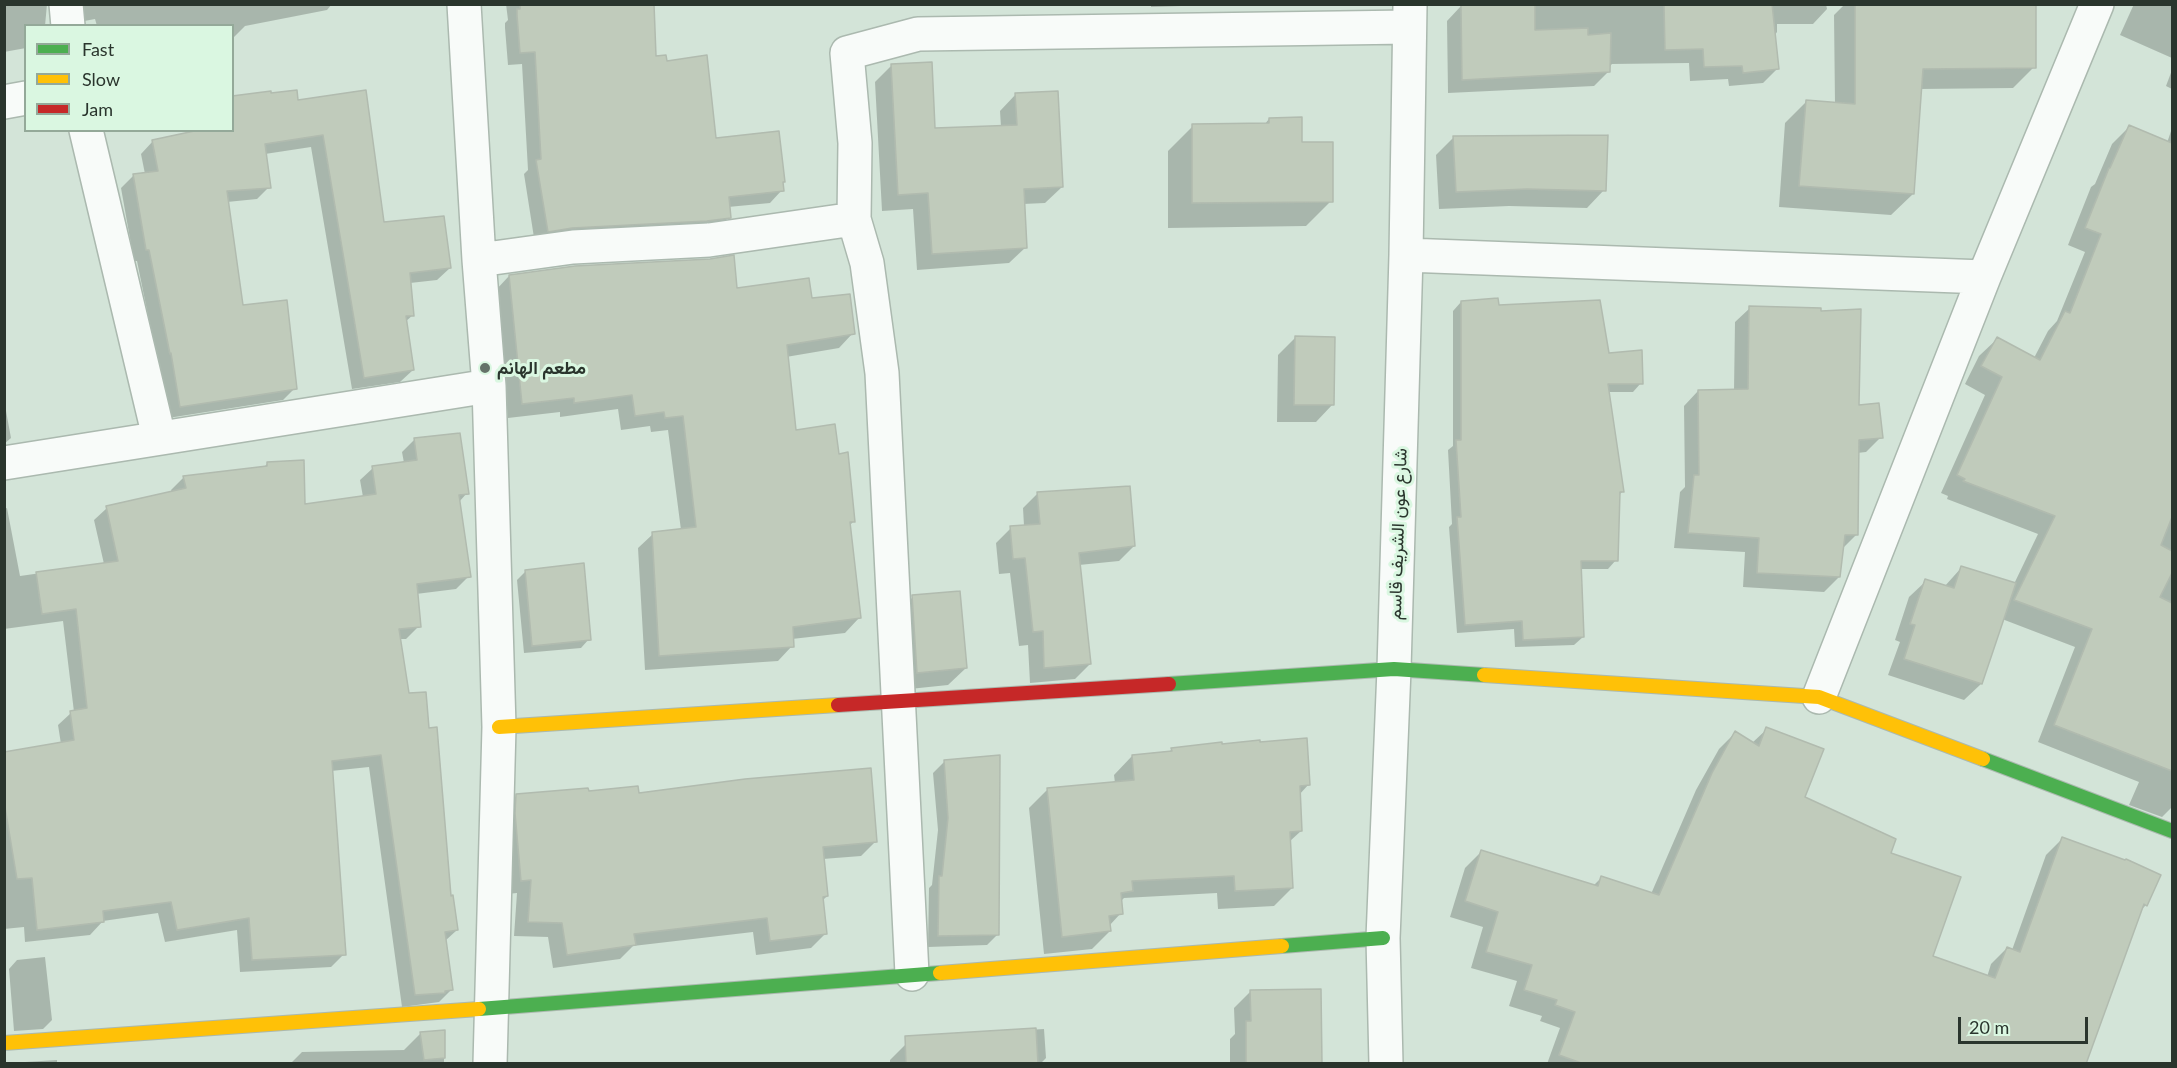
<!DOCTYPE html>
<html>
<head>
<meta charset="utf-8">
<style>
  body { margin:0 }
  #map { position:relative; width:2177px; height:1068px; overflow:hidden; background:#d3e4d8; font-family:Lato,sans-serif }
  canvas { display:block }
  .frame { position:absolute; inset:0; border:6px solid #2a352d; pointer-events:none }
  .legend { position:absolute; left:24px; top:24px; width:210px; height:108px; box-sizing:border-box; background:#daf7e1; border:2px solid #94a999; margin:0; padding:8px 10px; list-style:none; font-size:18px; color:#2a352d }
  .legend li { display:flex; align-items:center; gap:12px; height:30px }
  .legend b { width:30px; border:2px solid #94a999 }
  .scale { position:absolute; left:1958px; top:1017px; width:130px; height:27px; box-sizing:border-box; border:3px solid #2a352d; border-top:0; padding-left:8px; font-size:18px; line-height:21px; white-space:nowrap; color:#2a352d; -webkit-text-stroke:4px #daf7e1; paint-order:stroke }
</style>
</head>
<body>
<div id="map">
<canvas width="2177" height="1068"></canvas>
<div class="frame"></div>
<ul class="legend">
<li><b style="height:8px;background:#4caf50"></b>Fast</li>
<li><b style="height:8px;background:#ffc107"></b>Slow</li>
<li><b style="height:8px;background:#c62828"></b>Jam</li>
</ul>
<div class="scale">20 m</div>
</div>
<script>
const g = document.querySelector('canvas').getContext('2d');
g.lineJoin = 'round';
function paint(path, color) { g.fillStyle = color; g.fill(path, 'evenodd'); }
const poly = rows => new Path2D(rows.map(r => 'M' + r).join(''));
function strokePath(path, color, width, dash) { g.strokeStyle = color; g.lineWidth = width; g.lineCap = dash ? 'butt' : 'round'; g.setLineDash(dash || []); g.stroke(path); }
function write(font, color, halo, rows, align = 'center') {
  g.font = font + ' Lato,Vazirmatn,sans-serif'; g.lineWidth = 6; g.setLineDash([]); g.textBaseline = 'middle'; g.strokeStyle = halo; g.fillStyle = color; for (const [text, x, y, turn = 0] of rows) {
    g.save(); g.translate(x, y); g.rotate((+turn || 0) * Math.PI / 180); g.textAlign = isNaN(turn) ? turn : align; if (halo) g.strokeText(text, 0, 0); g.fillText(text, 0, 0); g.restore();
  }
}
const shadow = poly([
  [4,4,47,4,45,26,26,26,26,48,4,52],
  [69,4,332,4,327,10,245,26,232,39,232,26,97,26,95,19,74,23],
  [506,4,630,4,629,60,666,62,715,139,784,182,781,184,782,190,770,203,728,207,729,217,716,230,535,244,524,174,528,170,522,64,508,65,505,28,505,23,508,20],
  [1151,4,1243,4,1151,7],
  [1493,4,1826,4,1827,9,1813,24,1777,24,1777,32,1774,36,1777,69,1763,83,1729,86,1728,79,1690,81,1689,63,1612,64,1608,68,1608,72,1594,86,1448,93,1447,21,1461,6,1493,6],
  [1845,4,2034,4,2034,67,2013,88,1920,89,1913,194,1891,215,1779,207,1785,123,1806,102,1835,104,1834,15],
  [2134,4,2172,4,2172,58,2120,35],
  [891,66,934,129,1001,127,1000,111,1016,94,1062,187,1045,203,1023,204,1026,247,1009,263,917,270,913,209,882,211,875,82],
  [2172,70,2172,89,2166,86],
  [364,92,383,224,450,268,437,280,410,283,413,315,405,322,413,370,400,382,352,389,311,147,265,154,269,187,257,199,227,202,242,307,295,388,283,400,168,418,159,365,158,365,137,261,134,261,121,188,133,176,145,174,141,154,153,141,232,130,270,94,297,102],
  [1269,119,1300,144,1331,201,1306,226,1168,228,1168,151,1193,126,1264,125],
  [2129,127,2167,143,2172,128,2172,807,2162,817,2129,805,2139,782,2038,742,2075,647,2002,619,1981,684,1964,700,1888,675,1900,642,1895,640,1909,597,1926,581,1944,587,1962,567,2014,584,2038,534,1947,499,1948,496,1941,493,1985,395,1965,384,1979,356,1997,339,2034,358,2048,331,2057,321,2085,252,2068,245,2091,187,2095,184,2112,144],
  [1454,137,1604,190,1587,208,1509,206,1439,209,1436,155],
  [509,276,735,289,810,300,853,333,839,348,786,357,795,431,838,455,854,521,849,526,859,618,845,633,792,639,792,646,778,661,645,670,638,548,653,534,681,530,668,430,651,432,650,426,621,430,618,409,560,417,560,412,508,418,495,291],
  [1461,302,1497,306,1608,354,1641,383,1633,392,1608,392,1622,492,1618,496,1616,560,1608,569,1580,569,1583,637,1574,645,1515,647,1514,629,1457,633,1449,527,1452,524,1448,450,1453,446,1453,311],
  [1750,308,1857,406,1881,437,1866,452,1857,453,1857,534,1842,549,1839,577,1824,592,1743,587,1745,552,1674,548,1680,492,1685,487,1684,406,1698,391,1734,390,1735,322],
  [1295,338,1333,404,1316,422,1277,422,1278,355],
  [4,400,11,438,4,444],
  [415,439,467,493,459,502,469,576,456,589,416,594,419,626,406,639,399,639,408,695,457,930,445,941,452,989,439,1002,402,1007,369,767,331,771,344,954,331,967,240,972,237,930,165,942,158,913,103,921,90,935,25,942,24,927,4,929,4,753,61,744,58,725,71,713,74,712,63,621,4,629,4,509,7,508,20,576,104,564,94,520,107,508,172,493,171,490,184,477,263,468,267,464,303,506,363,497,360,480,373,468,404,463,402,452],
  [1038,493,1134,546,1119,561,1079,565,1090,664,1075,679,1030,683,1028,645,1019,646,1010,573,999,574,996,543,1011,528,1024,526,1023,508],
  [525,572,589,639,581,648,524,653,517,580],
  [913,597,966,668,948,685,900,690,895,614],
  [1767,729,1804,798,1889,854,1931,957,1987,977,1991,964,2007,948,2012,950,2046,855,2062,839,2146,905,2140,911,2083,1064,1547,1064,1560,1028,1540,1021,1542,1016,1509,1006,1517,981,1471,968,1483,927,1450,917,1465,868,1481,852,1593,886,1602,877,1651,894,1696,790,1719,749,1735,733,1752,743],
  [1172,749,1309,784,1299,795,1301,831,1289,842,1292,888,1274,906,1218,909,1217,893,1124,898,1120,902,1121,913,1109,926,1110,931,1092,949,1044,954,1029,808,1048,789,1115,783,1114,775,1132,756,1168,753],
  [944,762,998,934,987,945,928,947,929,888,932,885,938,830,933,773],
  [587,793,637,794,875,842,861,856,823,859,827,896,822,901,825,934,811,948,756,955,753,932,633,946,620,959,553,968,548,937,514,936,517,893,507,894,502,810,517,796],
  [45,957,52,1020,43,1029,14,1031,9,969,17,960],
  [1251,991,1320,1064,1230,1064,1230,1039,1235,1034,1234,1008],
  [1044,1029,1046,1058,1040,1064,890,1064,890,1060,913,1037],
  [444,1032,444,1064,290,1064,302,1052,404,1050,421,1033],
  [57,1060,57,1064,24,1064,25,1062]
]);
const building = poly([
  [520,4,654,4,656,56,666,55,667,61,707,55,716,138,779,131,785,182,783,182,784,191,729,197,731,218,707,221,572,228,548,232,536,160,541,159,535,52,520,53,517,15,517,9,520,9,520,4],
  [1664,4,1772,4,1779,69,1743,73,1742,66,1704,67,1703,49,1665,50,1664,4],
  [1855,4,2036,4,2036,68,1923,69,1914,194,1799,186,1806,100,1855,104,1855,4],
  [1461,5,1535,5,1535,30,1588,28,1588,35,1611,33,1610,72,1462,80,1461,5],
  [932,62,935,128,1017,125,1015,93,1058,91,1063,187,1024,189,1027,248,932,254,928,193,898,195,891,64,932,62],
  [297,90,298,100,366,90,384,222,444,216,451,268,410,273,414,316,406,316,414,370,364,378,323,135,265,144,271,188,227,191,243,305,287,300,297,389,180,407,171,353,170,354,149,250,146,250,133,174,158,171,152,140,199,130,232,130,232,96,271,91,271,93,297,90],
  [1302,117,1302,142,1333,142,1333,202,1192,203,1192,124,1269,123,1269,118,1302,117],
  [2129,125,2172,143,2172,517,2161,545,2172,551,2172,573,2160,597,2172,603,2172,771,2054,725,2092,629,2014,600,2055,516,1963,481,1965,479,1957,475,2002,377,1981,366,1997,337,2040,360,2065,311,2070,313,2101,234,2085,228,2109,168,2110,168,2129,125],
  [1608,135,1606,191,1527,189,1456,192,1453,136,1608,135],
  [734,255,737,288,809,278,812,298,850,294,855,334,787,345,796,430,835,424,839,454,848,452,855,522,850,522,861,618,793,627,794,647,659,656,652,532,696,527,683,416,665,418,664,412,635,416,632,395,574,403,574,398,522,404,509,275,575,266,710,259,734,255],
  [1498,298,1499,305,1600,300,1609,353,1642,350,1643,384,1608,384,1624,492,1620,492,1618,561,1581,561,1584,637,1523,640,1522,621,1465,625,1457,517,1461,517,1456,440,1461,440,1461,301,1498,298],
  [1749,306,1821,308,1821,311,1861,309,1859,405,1879,403,1883,438,1859,440,1858,535,1845,535,1840,577,1757,573,1759,538,1688,533,1694,475,1699,475,1698,390,1748,389,1749,306],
  [1295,336,1335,337,1334,405,1294,405,1295,336],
  [460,433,469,494,459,495,471,577,417,584,421,627,399,629,409,693,426,692,429,728,437,727,451,896,453,895,458,930,445,932,453,990,445,991,445,993,415,995,381,755,332,761,346,955,252,960,249,918,177,930,171,902,103,911,104,922,37,930,32,878,17,879,4,801,4,752,74,740,70,711,87,708,76,609,42,614,36,572,118,561,106,506,186,488,183,476,267,466,267,462,304,460,305,504,376,494,372,466,417,460,414,438,460,433],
  [1130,486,1135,546,1079,553,1091,664,1044,668,1043,631,1033,632,1025,558,1013,559,1010,526,1040,524,1037,492,1130,486],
  [584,563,591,640,532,646,525,570,584,563],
  [1961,566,2016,583,1982,684,1904,659,1915,625,1910,624,1925,579,1954,588,1961,566],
  [960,591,967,668,917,673,912,595,960,591],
  [1766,727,1824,749,1805,797,1896,839,1891,853,1961,877,1933,956,1995,978,2007,947,2020,952,2062,837,2125,860,2126,859,2161,875,2147,906,2144,904,2086,1064,1584,1064,1559,1055,1575,1012,1555,1005,1557,1000,1524,990,1532,965,1486,952,1498,912,1465,901,1481,850,1598,886,1601,876,1659,895,1712,773,1735,731,1759,746,1766,727],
  [1307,738,1310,785,1300,786,1302,831,1290,832,1293,888,1235,891,1234,876,1132,881,1133,891,1121,893,1123,914,1109,916,1111,931,1062,937,1047,788,1134,780,1132,755,1172,751,1171,748,1222,742,1222,744,1260,740,1260,742,1307,738],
  [1000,755,999,935,938,936,939,876,942,876,948,818,944,760,1000,755],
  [871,768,877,842,823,847,828,896,823,897,827,934,770,941,767,918,634,934,636,945,567,955,562,923,528,922,531,880,521,881,515,813,516,794,588,788,589,791,638,786,639,793,745,779,871,768],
  [1321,989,1322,1064,1246,1064,1246,1021,1251,1021,1250,990,1321,989],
  [1036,1028,1038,1064,906,1064,905,1036,1036,1028],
  [445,1030,445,1058,424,1060,420,1032,445,1030]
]);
const street = poly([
  [66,4,68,26],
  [464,4,479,260,489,386,499,727,490,1064],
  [4,102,26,98],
  [86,130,159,437],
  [854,219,867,263,882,373,912,974],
  [1406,255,1984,277],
  [479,260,573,247,709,240,854,219,855,143,847,53,918,34,1409,27],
  [4,463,489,386],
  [1819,697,1984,277,2097,4],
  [1386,1064,1383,938,1394,669,1406,255,1410,6]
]);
const fast = poly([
  [1169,684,1394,669,1484,675],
  [1983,759,2172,831],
  [1282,946,1383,938],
  [479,1009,940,973]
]);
const slow = poly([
  [1484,675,1819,697,1983,759],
  [499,727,838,705],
  [940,973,1282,946],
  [4,1043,479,1009]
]);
const jam = poly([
  [838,705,1169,684]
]);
const markers = [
  [485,368,6,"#657269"]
];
const poiNames = [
  ["مطعم الهانم",497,368]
];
const streetNames = [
  ["شارع عون الشريف قاسم",1398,534,-88]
];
paint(shadow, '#0003');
paint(building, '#c0cbbb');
strokePath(building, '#b1bbaf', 1.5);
strokePath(street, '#abb9af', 36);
strokePath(fast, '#abb9af', 16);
strokePath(slow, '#abb9af', 16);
strokePath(jam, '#abb9af', 16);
strokePath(street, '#f8fbf9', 33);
strokePath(fast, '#4caf50', 14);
strokePath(slow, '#ffc107', 14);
strokePath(jam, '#c62828', 14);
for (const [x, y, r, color] of markers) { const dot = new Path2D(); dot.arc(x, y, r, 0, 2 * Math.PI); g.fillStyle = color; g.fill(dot); strokePath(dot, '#daf7e1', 2); }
write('bold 18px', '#2a352d', '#daf7e1', poiNames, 'left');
write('18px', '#2a352d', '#daf7e1', streetNames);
</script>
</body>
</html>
